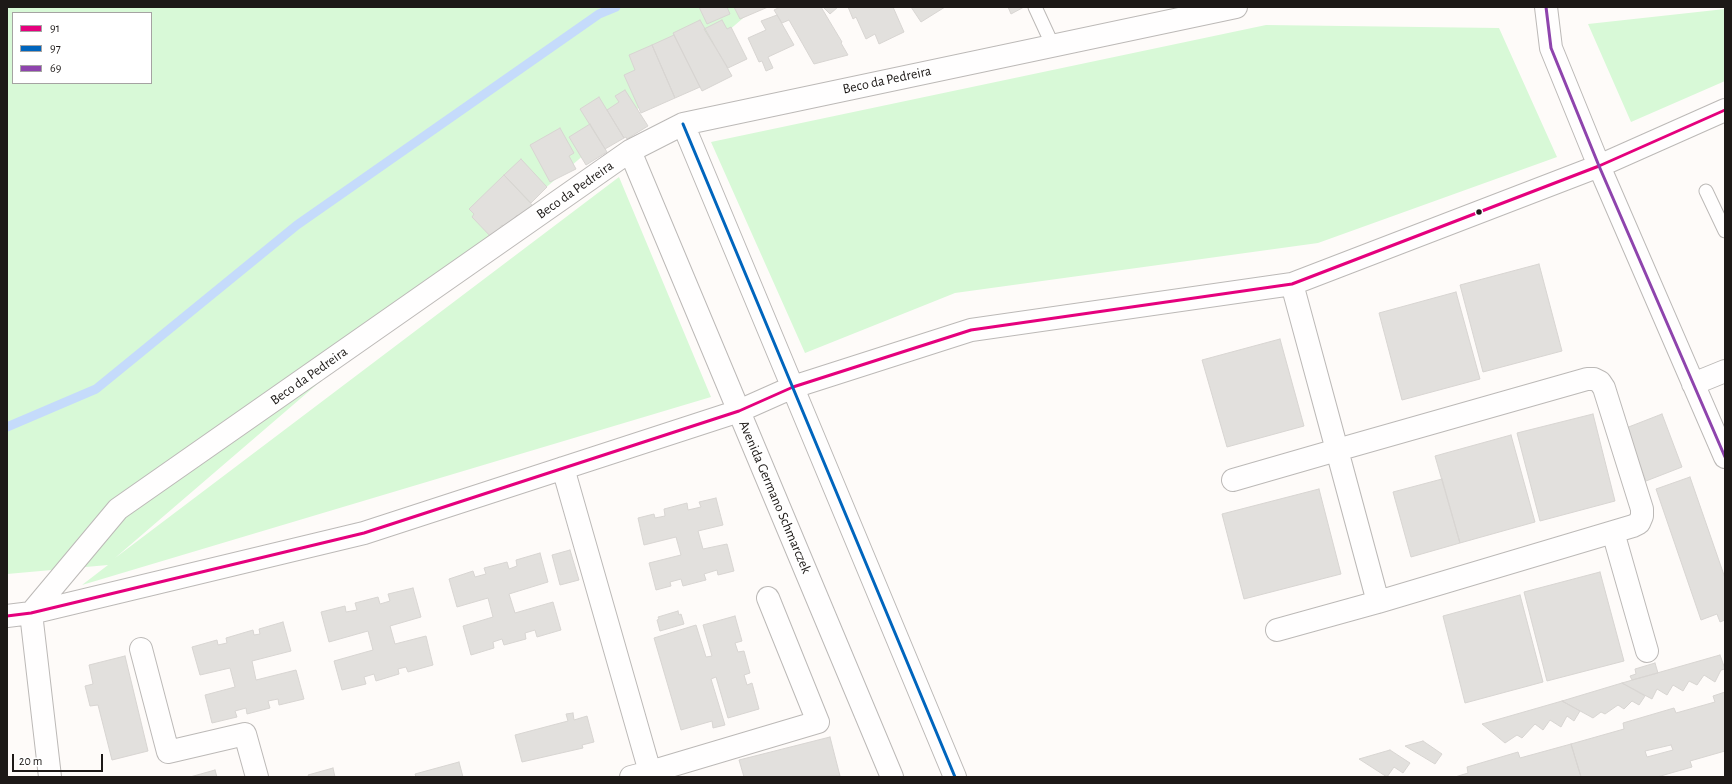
<!DOCTYPE html>
<html>
<head>
<meta charset="utf-8">
<style>
  body { margin:0 }
  #map { position:relative; width:1732px; height:784px; overflow:hidden; background:#fefbf9; font-family:"Alegreya Sans",sans-serif }
  canvas { display:block }
  .frame { position:absolute; inset:0; border:8px solid #1d1917; pointer-events:none }
  .legend { position:absolute; left:12px; top:12px; width:140px; height:72px; box-sizing:border-box; background:#fff; border:1px solid #a5a3a2; margin:0; padding:5px 7px; list-style:none; font-size:12px; color:#1d1917 }
  .legend li { display:flex; align-items:center; gap:8px; height:20px }
  .legend b { width:20px; border:1px solid #a5a3a2 }
  .scale { position:absolute; left:12px; top:754px; width:91px; height:18px; box-sizing:border-box; border:2px solid #1d1917; border-top:0; padding-left:5px; font-size:12px; line-height:14px; white-space:nowrap; color:#1d1917; -webkit-text-stroke:3px #fff; paint-order:stroke }
</style>
</head>
<body>
<div id="map">
<canvas width="1732" height="784"></canvas>
<div class="frame"></div>
<ul class="legend">
<li><b style="height:5px;background:#e5007d"></b>91</li>
<li><b style="height:5px;background:#0065bd"></b>97</li>
<li><b style="height:5px;background:#8e44ad"></b>69</li>
</ul>
<div class="scale">20 m</div>
</div>
<script>
const g = document.querySelector('canvas').getContext('2d');
g.lineJoin = 'round';
function paint(path, color) { g.fillStyle = color; g.fill(path, 'evenodd'); }
const poly = rows => new Path2D(rows.map(r => 'M' + r).join(''));
function strokePath(path, color, width, dash) { g.strokeStyle = color; g.lineWidth = width; g.lineCap = dash ? 'butt' : 'round'; g.setLineDash(dash || []); g.stroke(path); }
function write(font, color, halo, rows, align = 'center') {
  g.font = font + ' "Alegreya Sans",sans-serif'; g.lineWidth = 4; g.setLineDash([]); g.textBaseline = 'middle'; g.strokeStyle = halo; g.fillStyle = color; for (const [text, x, y, turn = 0] of rows) {
    g.save(); g.translate(x, y); g.rotate((+turn || 0) * Math.PI / 180); g.textAlign = isNaN(turn) ? turn : align; if (halo) g.strokeText(text, 0, 0); g.fillText(text, 0, 0); g.restore();
  }
}
const green = poly([
  [7,7,756,7,115,558,619,177,711,397,82,585,108,565,7,574],
  [13,13,151,13,151,83,13,83],
  [1725,9,1725,81,1631,122,1588,24],
  [1266,25,1499,28,1557,157,1318,243,955,293,805,353,711,142]
]);
const stream = poly([
  [7,427,96,389,297,225,599,14,616,7]
]);
const building = poly([
  [699,7,727,7,730,14,707,24,699,7],
  [734,7,768,7,740,19,734,7],
  [780,7,821,7,842,42,841,43,848,55,814,64,789,20,782,23,774,10,780,7],
  [823,7,838,7,830,14,823,7],
  [848,7,893,7,904,32,879,44,875,34,866,39,856,17,853,19,848,7],
  [911,7,945,7,921,22,911,7],
  [1008,7,1024,7,1011,14,1008,7],
  [777,15,794,45,768,57,773,68,766,71,762,61,759,62,748,38,766,30,761,21,777,15],
  [700,20,732,76,702,91,673,33,700,20],
  [722,20,727,29,731,27,747,59,728,68,704,29,722,20],
  [674,35,700,87,675,98,652,45,674,35],
  [652,45,675,98,641,113,624,75,635,70,629,55,652,45],
  [625,90,648,126,627,139,626,137,624,138,607,110,619,102,615,96,625,90],
  [599,97,624,138,605,149,580,109,599,97],
  [590,124,607,152,586,165,569,137,590,124],
  [560,128,574,153,569,156,576,169,550,182,530,145,560,128],
  [521,159,547,187,531,203,504,175,521,159],
  [504,175,534,207,522,219,517,215,505,227,502,225,499,229,500,230,492,238,472,217,474,214,469,209,504,175],
  [1539,264,1562,351,1483,372,1460,285,1539,264],
  [1456,292,1480,379,1402,400,1379,313,1456,292],
  [1280,339,1304,426,1227,447,1202,360,1280,339],
  [1593,414,1615,501,1540,521,1517,433,1593,414],
  [1662,414,1682,467,1646,481,1626,428,1662,414],
  [1511,435,1535,522,1460,543,1435,456,1511,435],
  [1690,477,1725,578,1725,620,1720,622,1717,614,1701,620,1656,489,1690,477],
  [1442,479,1460,543,1411,557,1393,492,1442,479],
  [1319,489,1341,574,1244,599,1222,514,1319,489],
  [716,498,723,525,698,531,703,549,727,544,734,571,718,575,717,570,704,574,706,580,683,586,681,579,670,582,671,586,656,590,649,563,681,555,676,537,644,545,638,518,654,514,655,518,665,516,664,509,687,503,688,510,701,507,699,502,716,498],
  [570,550,579,580,560,585,552,555,570,550],
  [540,553,548,582,509,594,515,613,553,602,561,630,537,637,535,630,525,633,526,639,504,645,502,639,493,642,494,648,471,655,463,626,493,617,488,598,457,607,449,579,473,571,475,577,486,574,484,568,507,562,509,569,517,566,516,560,540,553],
  [1600,572,1624,661,1547,681,1524,592,1600,572],
  [413,588,421,617,390,626,395,644,426,636,433,665,408,672,406,667,398,669,399,674,376,681,374,674,364,677,366,684,342,690,334,661,373,650,368,631,329,642,321,612,345,606,346,612,357,610,355,603,378,597,380,604,390,601,388,594,413,588],
  [1520,595,1543,682,1465,703,1443,616,1520,595],
  [678,611,679,615,681,614,684,624,660,631,657,620,659,619,658,617,678,611],
  [735,616,742,641,735,643,738,652,744,651,750,673,744,675,747,685,752,683,759,709,728,718,716,677,711,679,725,725,713,728,712,721,681,730,654,638,696,625,706,657,712,656,703,625,735,616],
  [283,622,291,651,252,661,256,680,296,670,304,699,279,705,278,699,268,701,270,708,247,714,246,708,235,711,237,717,212,723,205,695,235,687,230,668,200,675,192,647,217,640,218,645,227,643,226,638,253,630,254,635,260,634,259,629,283,622],
  [1720,655,1725,669,1721,670,1715,682,1704,675,1697,685,1689,681,1683,691,1673,685,1667,695,1657,689,1652,699,1622,683,1720,655],
  [125,656,148,751,112,760,98,705,90,706,85,686,93,684,89,665,125,656],
  [1655,663,1658,673,1632,680,1630,676,1636,674,1635,669,1655,663],
  [1622,683,1645,696,1639,705,1632,701,1624,709,1618,705,1605,714,1601,712,1593,718,1562,701,1622,683],
  [1725,692,1725,751,1690,761,1692,767,1657,777,1581,777,1571,744,1624,729,1623,723,1674,708,1676,713,1715,702,1713,696,1725,692],
  [1671,745,1673,750,1647,757,1645,751,1671,745],
  [1562,701,1580,711,1574,721,1567,716,1561,727,1550,720,1543,730,1535,724,1522,738,1517,735,1505,743,1482,724,1562,701],
  [573,713,574,720,587,716,594,742,582,745,583,748,522,762,515,735,568,721,566,714,573,713],
  [830,737,840,776,744,777,739,760,830,737],
  [1423,741,1442,754,1435,764,1405,746,1423,741],
  [1571,744,1581,777,1455,777,1468,773,1467,767,1518,752,1520,758,1571,744],
  [1390,750,1410,763,1403,773,1394,767,1387,777,1359,759,1390,750],
  [459,762,463,777,416,777,415,774,459,762],
  [333,768,335,777,309,777,308,775,333,768],
  [215,770,217,777,190,777,215,770]
]);
const service = poly([
  [1035,7,1053,46],
  [1706,191,1725,231]
]);
const minor = poly([
  [1546,7,1551,48,1599,166,1725,457],
  [683,124,955,777],
  [630,151,892,777],
  [1693,384,1725,371],
  [563,468,650,772,631,777],
  [1233,480,1337,450,1587,379,1594,379,1600,382,1604,388,1642,509,1642,516,1639,523,1633,526,1378,602,1337,450,1292,284],
  [1613,532,1647,651],
  [7,616,31,613,364,533,739,411,793,387,971,330,1292,284,1599,166,1725,110],
  [1277,630,1378,602],
  [141,649,168,752,245,734,257,777],
  [650,772,818,722,768,598],
  [50,777,31,613,118,509,630,151,683,124,1236,7]
]);
const bus1 = poly([
  [7,616,31,613,364,533,739,411,793,387,971,330,1292,284,1599,166,1725,110]
]);
const bus2 = poly([
  [683,124,955,777]
]);
const bus3 = poly([
  [1546,7,1551,48,1599,166,1725,457]
]);
const markers = [
  [1479,212,3.5,"#1d1917"]
];
const streetNames = [
  ["Beco da Pedreira",887,80,-12],
  ["Beco da Pedreira",575,190,-35],
  ["Beco da Pedreira",309,376,-35],
  ["Avenida Germano Schmarczek",775,497,67]
];
paint(green, '#d8f9d7');
strokePath(stream, '#c5dbfb', 9);
paint(building, '#e2e0dd');
strokePath(building, '#d8d5d2', 1);
strokePath(service, '#bcb9b7', 15);
strokePath(minor, '#bcb9b7', 24);
strokePath(service, '#fffefe', 13);
strokePath(minor, '#fffefe', 22);
strokePath(bus1, '#e5007d', 3);
strokePath(bus2, '#0065bd', 3);
strokePath(bus3, '#8e44ad', 3);
for (const [x, y, r, color] of markers) { const dot = new Path2D(); dot.arc(x, y, r, 0, 2 * Math.PI); g.fillStyle = color; g.fill(dot); strokePath(dot, '#fff', 1.5); }
write('14px', '#1d1917', '#fff', streetNames);
</script>
</body>
</html>
